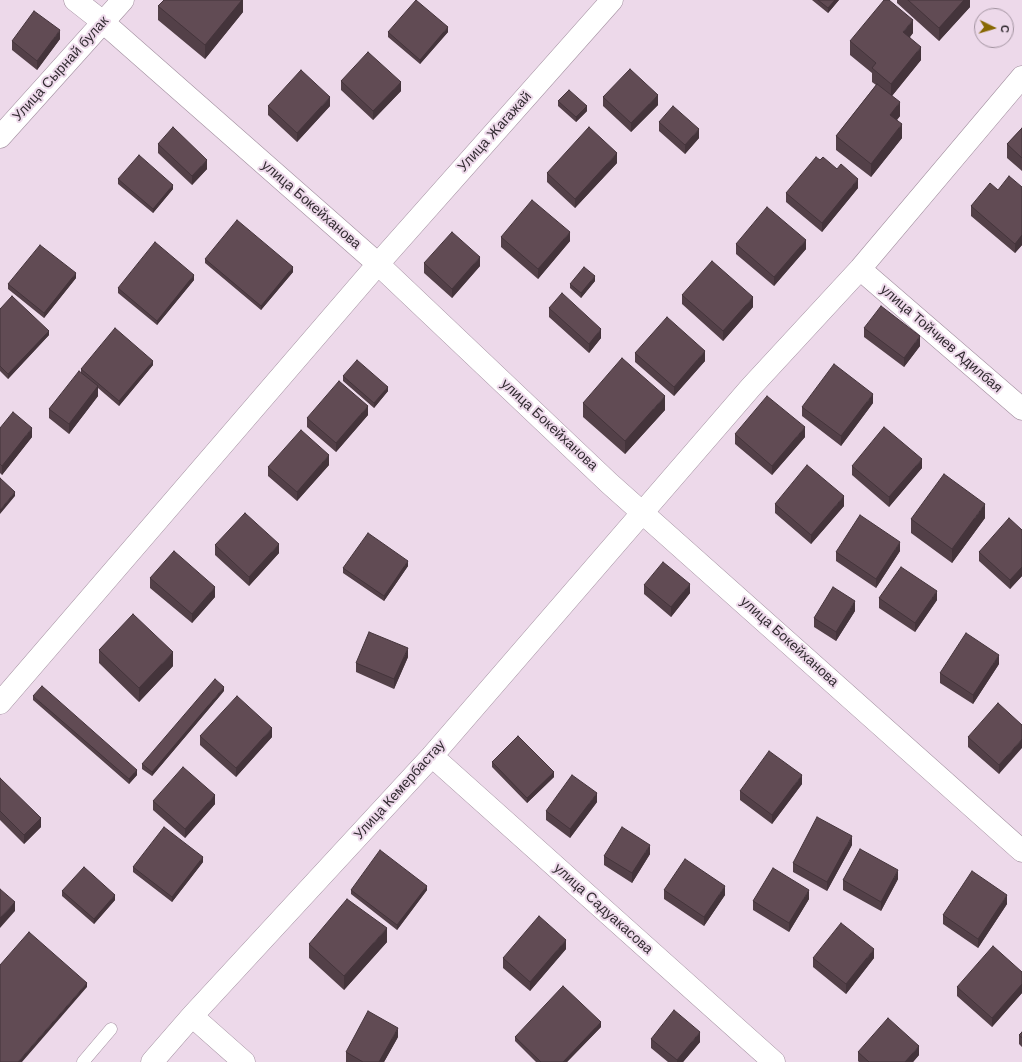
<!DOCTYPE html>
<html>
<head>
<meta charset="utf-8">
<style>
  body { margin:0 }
  #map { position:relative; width:1022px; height:1062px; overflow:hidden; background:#edd9ea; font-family:Arial,sans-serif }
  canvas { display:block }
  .north { position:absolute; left:974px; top:8px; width:40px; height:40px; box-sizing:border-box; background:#edd9ea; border:1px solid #a293a0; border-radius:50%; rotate:95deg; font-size:11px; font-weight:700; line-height:16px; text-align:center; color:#322b31 }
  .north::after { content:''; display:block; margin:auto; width:14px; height:18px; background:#886804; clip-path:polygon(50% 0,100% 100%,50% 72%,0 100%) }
</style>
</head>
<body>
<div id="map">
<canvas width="1022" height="1062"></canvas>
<div class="north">С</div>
</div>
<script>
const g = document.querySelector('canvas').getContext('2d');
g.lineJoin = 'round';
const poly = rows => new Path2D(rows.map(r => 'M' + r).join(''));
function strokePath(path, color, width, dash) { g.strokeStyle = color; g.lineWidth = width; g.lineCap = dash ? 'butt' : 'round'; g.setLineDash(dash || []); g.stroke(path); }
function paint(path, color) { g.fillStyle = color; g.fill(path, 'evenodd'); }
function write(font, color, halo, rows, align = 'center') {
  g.font = font + ' Arial,sans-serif'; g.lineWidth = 4; g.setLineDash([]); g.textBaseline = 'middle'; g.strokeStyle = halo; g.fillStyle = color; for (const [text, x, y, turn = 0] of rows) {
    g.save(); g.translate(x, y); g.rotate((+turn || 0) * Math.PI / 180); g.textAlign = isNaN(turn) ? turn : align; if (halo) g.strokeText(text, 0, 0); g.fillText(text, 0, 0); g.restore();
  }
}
const service = poly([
  [83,1062,111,1029]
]);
const minor = poly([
  [75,0,103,22,378,264,609,483,1022,851],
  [0,137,123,0],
  [860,269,1022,409],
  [0,703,378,264,612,0],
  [432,756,774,1062],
  [192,1016,244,1062],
  [152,1062,192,1016,432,756,751,387,860,269,1022,77]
]);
const wall = poly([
  [243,0,243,12,205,59,158,20,158,6],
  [812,0,839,0,828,13],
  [897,0,970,0,970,7,939,41,897,3],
  [388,32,448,32,420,64,388,37],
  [913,33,910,37,921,60,892,96,900,116,897,120,902,138,871,177,836,150,836,136,876,85,872,82,872,73,850,55,850,41],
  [60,39,37,70,12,50,12,41],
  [341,81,401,91,373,120,341,90],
  [603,97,658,105,631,132,603,106],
  [558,101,587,111,576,122,558,106],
  [268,106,330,106,297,142,268,115],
  [659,122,699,138,685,154,659,131],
  [1022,128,1022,171,1007,158,1007,144],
  [158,144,207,169,192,185,158,153],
  [617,163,575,208,547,182,547,173],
  [118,179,173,189,153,213,118,184],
  [1022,187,1022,245,1015,253,971,216,971,206,998,190],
  [858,188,822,232,786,202,786,193],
  [501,237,570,241,538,279,501,247],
  [736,244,806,249,774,286,736,254],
  [205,259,293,272,261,310,205,263],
  [424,263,480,266,452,298,424,273],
  [76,278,44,318,8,289,8,284],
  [194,280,157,325,118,293,118,288],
  [595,281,581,298,570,288,570,284],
  [682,295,753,307,723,341,682,304],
  [549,308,601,338,589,353,549,317],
  [0,309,49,335,8,379,0,371],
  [864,328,920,346,904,367,864,337],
  [635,353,705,361,674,396,635,362],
  [153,365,119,406,98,388,98,396,69,434,49,418,49,409,81,372,81,369],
  [343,376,388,391,374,408,343,381],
  [583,403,665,410,625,454,583,417],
  [873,403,841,446,802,416,802,407],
  [368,415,336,452,307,427,307,418],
  [0,428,32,437,2,475,0,473],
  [735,434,805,437,772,475,735,444],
  [329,465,297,501,268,476,268,467],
  [852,466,922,468,889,507,852,475],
  [775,504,844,506,811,544,775,513],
  [985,518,952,563,911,533,911,519],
  [1022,530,1022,576,1010,589,979,561,979,552],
  [215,545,279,553,249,586,215,555],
  [900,551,876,588,836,561,836,552],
  [408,566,384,601,343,573,343,568],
  [150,578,215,597,192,623,150,588],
  [644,585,690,593,671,617,644,594],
  [879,598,937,600,915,632,879,608],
  [855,611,836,641,814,627,814,618],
  [99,650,173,666,139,702,99,663],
  [408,657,394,689,356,672,356,663],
  [999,664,973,704,940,683,940,673],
  [224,691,152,776,142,769,142,764],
  [33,696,137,775,129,784,33,700],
  [1022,725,999,774,968,747,968,737],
  [200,736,272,737,236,777,200,745],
  [492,762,554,777,527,803,492,767],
  [0,778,41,827,24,844,0,820],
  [802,784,772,824,740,800,740,791],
  [153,801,215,804,185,838,153,810],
  [597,802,570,838,546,820,546,811],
  [852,845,827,891,793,872,793,863],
  [650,854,632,883,604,865,604,856],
  [203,862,172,902,133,872,133,867],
  [898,879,881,911,843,890,843,880],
  [351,890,427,890,397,930,351,894],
  [664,890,725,895,704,926,664,899],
  [62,891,115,900,94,924,62,896],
  [809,899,789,932,753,910,753,901],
  [1007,904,978,948,943,924,943,915],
  [387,942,344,990,309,958,309,944],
  [566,949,530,991,503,968,503,958],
  [813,958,874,958,846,994,813,967],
  [1022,972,1022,993,992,1027,957,996,957,987],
  [601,1027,567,1062,536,1062,515,1041,515,1037],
  [1022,1032,1022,1047,1019,1044,1019,1035],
  [398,1037,384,1062,346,1062,346,1052],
  [651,1039,700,1042,683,1062,668,1062,651,1048],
  [858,1052,919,1055,913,1062,859,1062,858,1061]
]);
const shadedWall = poly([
  [242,0,243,0,243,12,205,59,205,45],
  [835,0,839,0,828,13,828,8],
  [964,0,970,0,970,7,939,41,939,28],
  [913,20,913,33,903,45,903,32],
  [448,27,448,32,420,64,420,60],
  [60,30,60,39,37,70,37,61],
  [921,47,921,60,891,97,891,84],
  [401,82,401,91,373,120,373,111],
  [658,95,658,105,631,132,631,123],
  [330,97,330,106,297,142,297,133],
  [900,102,900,116,890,128,890,115],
  [587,106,587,111,576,122,576,117],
  [902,124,902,138,871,177,871,164],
  [699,129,699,138,685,154,685,145],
  [617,153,617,163,575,208,575,199],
  [207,160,207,169,192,185,192,176],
  [858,179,858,188,822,232,822,223],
  [173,185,173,189,153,213,153,209],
  [570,232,570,241,538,279,538,269],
  [1022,235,1022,245,1015,253,1015,244],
  [806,240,806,249,774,286,774,277],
  [480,257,480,266,452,298,452,289],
  [293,267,293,272,261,310,261,306],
  [76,273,76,278,44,318,44,313],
  [194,275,194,280,157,325,157,321],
  [595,276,595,281,581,298,581,293],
  [753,297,753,307,723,341,723,331],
  [601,329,601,338,589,353,589,344],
  [49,331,49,335,8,379,8,374],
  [920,336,920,346,904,367,904,358],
  [705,351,705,361,674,396,674,387],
  [153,361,153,365,119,406,119,401],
  [98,386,98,396,69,434,69,424],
  [388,387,388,391,374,408,374,403],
  [873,394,873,403,841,446,841,436],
  [665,396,665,410,625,454,625,441],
  [368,406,368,415,336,452,336,443],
  [805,427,805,437,772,475,772,466],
  [32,428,32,437,2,475,2,466],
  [329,455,329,465,297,501,297,492],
  [922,459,922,468,889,507,889,497],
  [15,492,15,496,0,514,0,510],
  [844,496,844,506,811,544,811,535],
  [985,504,985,518,952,563,952,549],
  [900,542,900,551,876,588,876,579],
  [279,544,279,553,249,586,249,577],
  [408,561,408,566,384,601,384,596],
  [1022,567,1022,576,1010,589,1010,580],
  [690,584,690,593,671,617,671,607],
  [215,587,215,597,192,623,192,614],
  [937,591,937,600,915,632,915,623],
  [855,601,855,611,836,641,836,632],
  [408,648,408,657,394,689,394,679],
  [173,652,173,666,139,702,139,688],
  [999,655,999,664,973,704,973,695],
  [224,687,224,691,152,776,152,772],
  [272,728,272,737,236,777,236,768],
  [1022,739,1022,748,999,774,999,765],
  [137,770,137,775,129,784,129,779],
  [554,772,554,777,527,803,527,798],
  [802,775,802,784,772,824,772,815],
  [597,793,597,802,570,838,570,829],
  [215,795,215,804,185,838,185,829],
  [41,818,41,827,24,844,24,835],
  [852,836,852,845,827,891,827,882],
  [650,845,650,854,632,883,632,873],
  [203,857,203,862,172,902,172,897],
  [898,870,898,879,881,911,881,902],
  [427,886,427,890,397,930,397,925],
  [725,886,725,895,704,926,704,917],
  [809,890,809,899,789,932,789,923],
  [115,895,115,900,94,924,94,919],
  [1007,895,1007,904,978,948,978,939],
  [15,902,15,911,0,928,0,918],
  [387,928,387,942,344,990,344,976],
  [566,940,566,949,530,991,530,982],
  [874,949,874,958,846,994,846,984],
  [87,983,87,987,22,1062,18,1062],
  [1022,984,1022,993,992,1027,992,1018],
  [601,1022,601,1027,567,1062,563,1062],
  [398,1028,398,1037,384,1062,379,1062],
  [700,1032,700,1042,683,1062,677,1062,677,1060],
  [919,1046,919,1055,913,1062,905,1062]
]);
const building = poly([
  [164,0,242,0,205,45,158,6,164,0],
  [416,0,448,27,420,60,388,32,416,0],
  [818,0,835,0,828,8,818,0],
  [884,0,889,0,913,20,903,32,921,47,891,84,872,68,876,63,850,41,884,0],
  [908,0,964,0,939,28,908,0],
  [34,11,60,30,37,61,12,41,34,11],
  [368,52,401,82,373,111,341,81,368,52],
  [630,69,658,95,631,123,603,97,630,69],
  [301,70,330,97,297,133,268,106,301,70],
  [877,84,900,102,890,115,902,124,871,164,836,136,877,84],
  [569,90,587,106,576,117,558,101,569,90],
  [673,106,699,129,685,145,659,122,673,106],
  [173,127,207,160,192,176,158,144,173,127],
  [589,127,617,153,575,199,547,173,589,127],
  [1022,128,1022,158,1007,144,1022,128],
  [139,155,173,185,153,209,118,179,139,155],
  [816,157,820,160,823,157,837,169,841,164,858,179,822,223,786,193,816,157],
  [1009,176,1022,187,1022,235,1015,244,971,206,990,183,998,190,1009,176],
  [532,200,570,232,538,269,501,237,532,200],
  [767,207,806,240,774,277,736,244,767,207],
  [237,220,293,267,261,306,205,259,237,220],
  [452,232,480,257,452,289,424,263,452,232],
  [155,242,194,275,157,321,118,288,155,242],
  [40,245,76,273,44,313,8,284,40,245],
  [712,261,753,297,723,331,682,295,712,261],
  [584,267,595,276,581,293,570,284,584,267],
  [562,293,601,329,589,344,549,308,562,293],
  [12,296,49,331,8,374,0,366,0,309,12,296],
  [881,306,920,336,904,358,864,328,881,306],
  [667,317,705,351,674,387,635,353,667,317],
  [115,328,153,361,119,401,81,369,115,328],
  [622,358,665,396,625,441,583,403,622,358],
  [357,360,388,387,374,403,343,376,357,360],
  [834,364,873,394,841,436,802,407,834,364],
  [79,371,98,386,69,424,49,409,79,371],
  [339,381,368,406,336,443,307,418,339,381],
  [767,396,805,427,772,466,735,434,767,396],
  [13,412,32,428,2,466,0,464,0,428,13,412],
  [884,427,922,459,889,497,852,466,884,427],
  [301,430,329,455,297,492,268,467,301,430],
  [807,465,844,496,811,535,775,504,807,465],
  [944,474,985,504,952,549,911,519,944,474],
  [0,478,15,492,0,510,0,478],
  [245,513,279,544,249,577,215,545,245,513],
  [860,515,900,542,876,579,836,552,860,515],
  [1009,518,1022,530,1022,567,1010,580,979,552,1009,518],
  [368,533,408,561,384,596,343,568,368,533],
  [174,551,215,587,192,614,150,578,174,551],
  [663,562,690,584,671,607,644,585,663,562],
  [901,567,937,591,915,623,879,598,901,567],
  [833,587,855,601,836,632,814,618,833,587],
  [133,614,173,652,139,688,99,650,133,614],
  [369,632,408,648,394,679,356,663,369,632],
  [966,633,999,655,973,695,940,673,966,633],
  [215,679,224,687,152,772,142,764,215,679],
  [42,686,137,770,129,779,33,696,42,686],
  [237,696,272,728,236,768,200,736,237,696],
  [998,703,1022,725,1022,739,999,765,968,737,998,703],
  [518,736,554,772,527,798,492,762,518,736],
  [769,751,802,775,772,815,740,791,769,751],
  [183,767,215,795,185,829,153,801,183,767],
  [572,775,597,793,570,829,546,811,572,775],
  [0,778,41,818,24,835,0,811,0,778],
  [817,817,852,836,827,882,793,863,817,817],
  [164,827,203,857,172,897,133,867,164,827],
  [622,827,650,845,632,873,604,856,622,827],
  [860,849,898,870,881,902,843,880,860,849],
  [380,850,427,886,397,925,351,890,380,850],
  [685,859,725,886,704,917,664,890,685,859],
  [84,867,115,895,94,919,62,891,84,867],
  [773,868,809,890,789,923,753,901,773,868],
  [972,871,1007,895,978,939,943,915,972,871],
  [0,889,15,902,0,918,0,889],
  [347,899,387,928,344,976,309,944,347,899],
  [539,916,566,940,530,982,503,958,539,916],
  [841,923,874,949,846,984,813,958,841,923],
  [29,932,87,983,18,1062,0,1062,0,965,29,932],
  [993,946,1022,972,1022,984,992,1018,957,987,993,946],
  [563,986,601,1022,563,1062,541,1062,515,1037,563,986],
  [674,1010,700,1032,677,1060,651,1039,674,1010],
  [368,1011,398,1028,379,1062,363,1062,346,1052,368,1011],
  [888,1018,919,1046,905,1062,869,1062,858,1052,888,1018],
  [1022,1032,1022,1038,1019,1035,1022,1032]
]);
const streetNames = [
  ["Улица Сырнай булак",61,69,-48],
  ["Улица Жагажай",495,132,-48],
  ["улица Бокейханова",311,205,41],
  ["улица Тойчиев Адилбая",941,339,41],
  ["улица Бокейханова",549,425,43],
  ["улица Бокейханова",789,642,42],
  ["Улица Кемербастау",400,790,-48],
  ["улица Садуакасова",603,909,42]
];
strokePath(service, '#a18e9e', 13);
strokePath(minor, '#a18e9e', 23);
strokePath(service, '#fff', 12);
strokePath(minor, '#fff', 22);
paint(wall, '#534048');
paint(shadedWall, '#44343b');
paint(building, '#614b54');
strokePath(building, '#44343b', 1);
write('14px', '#322b31', '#edd9ea', streetNames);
</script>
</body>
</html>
